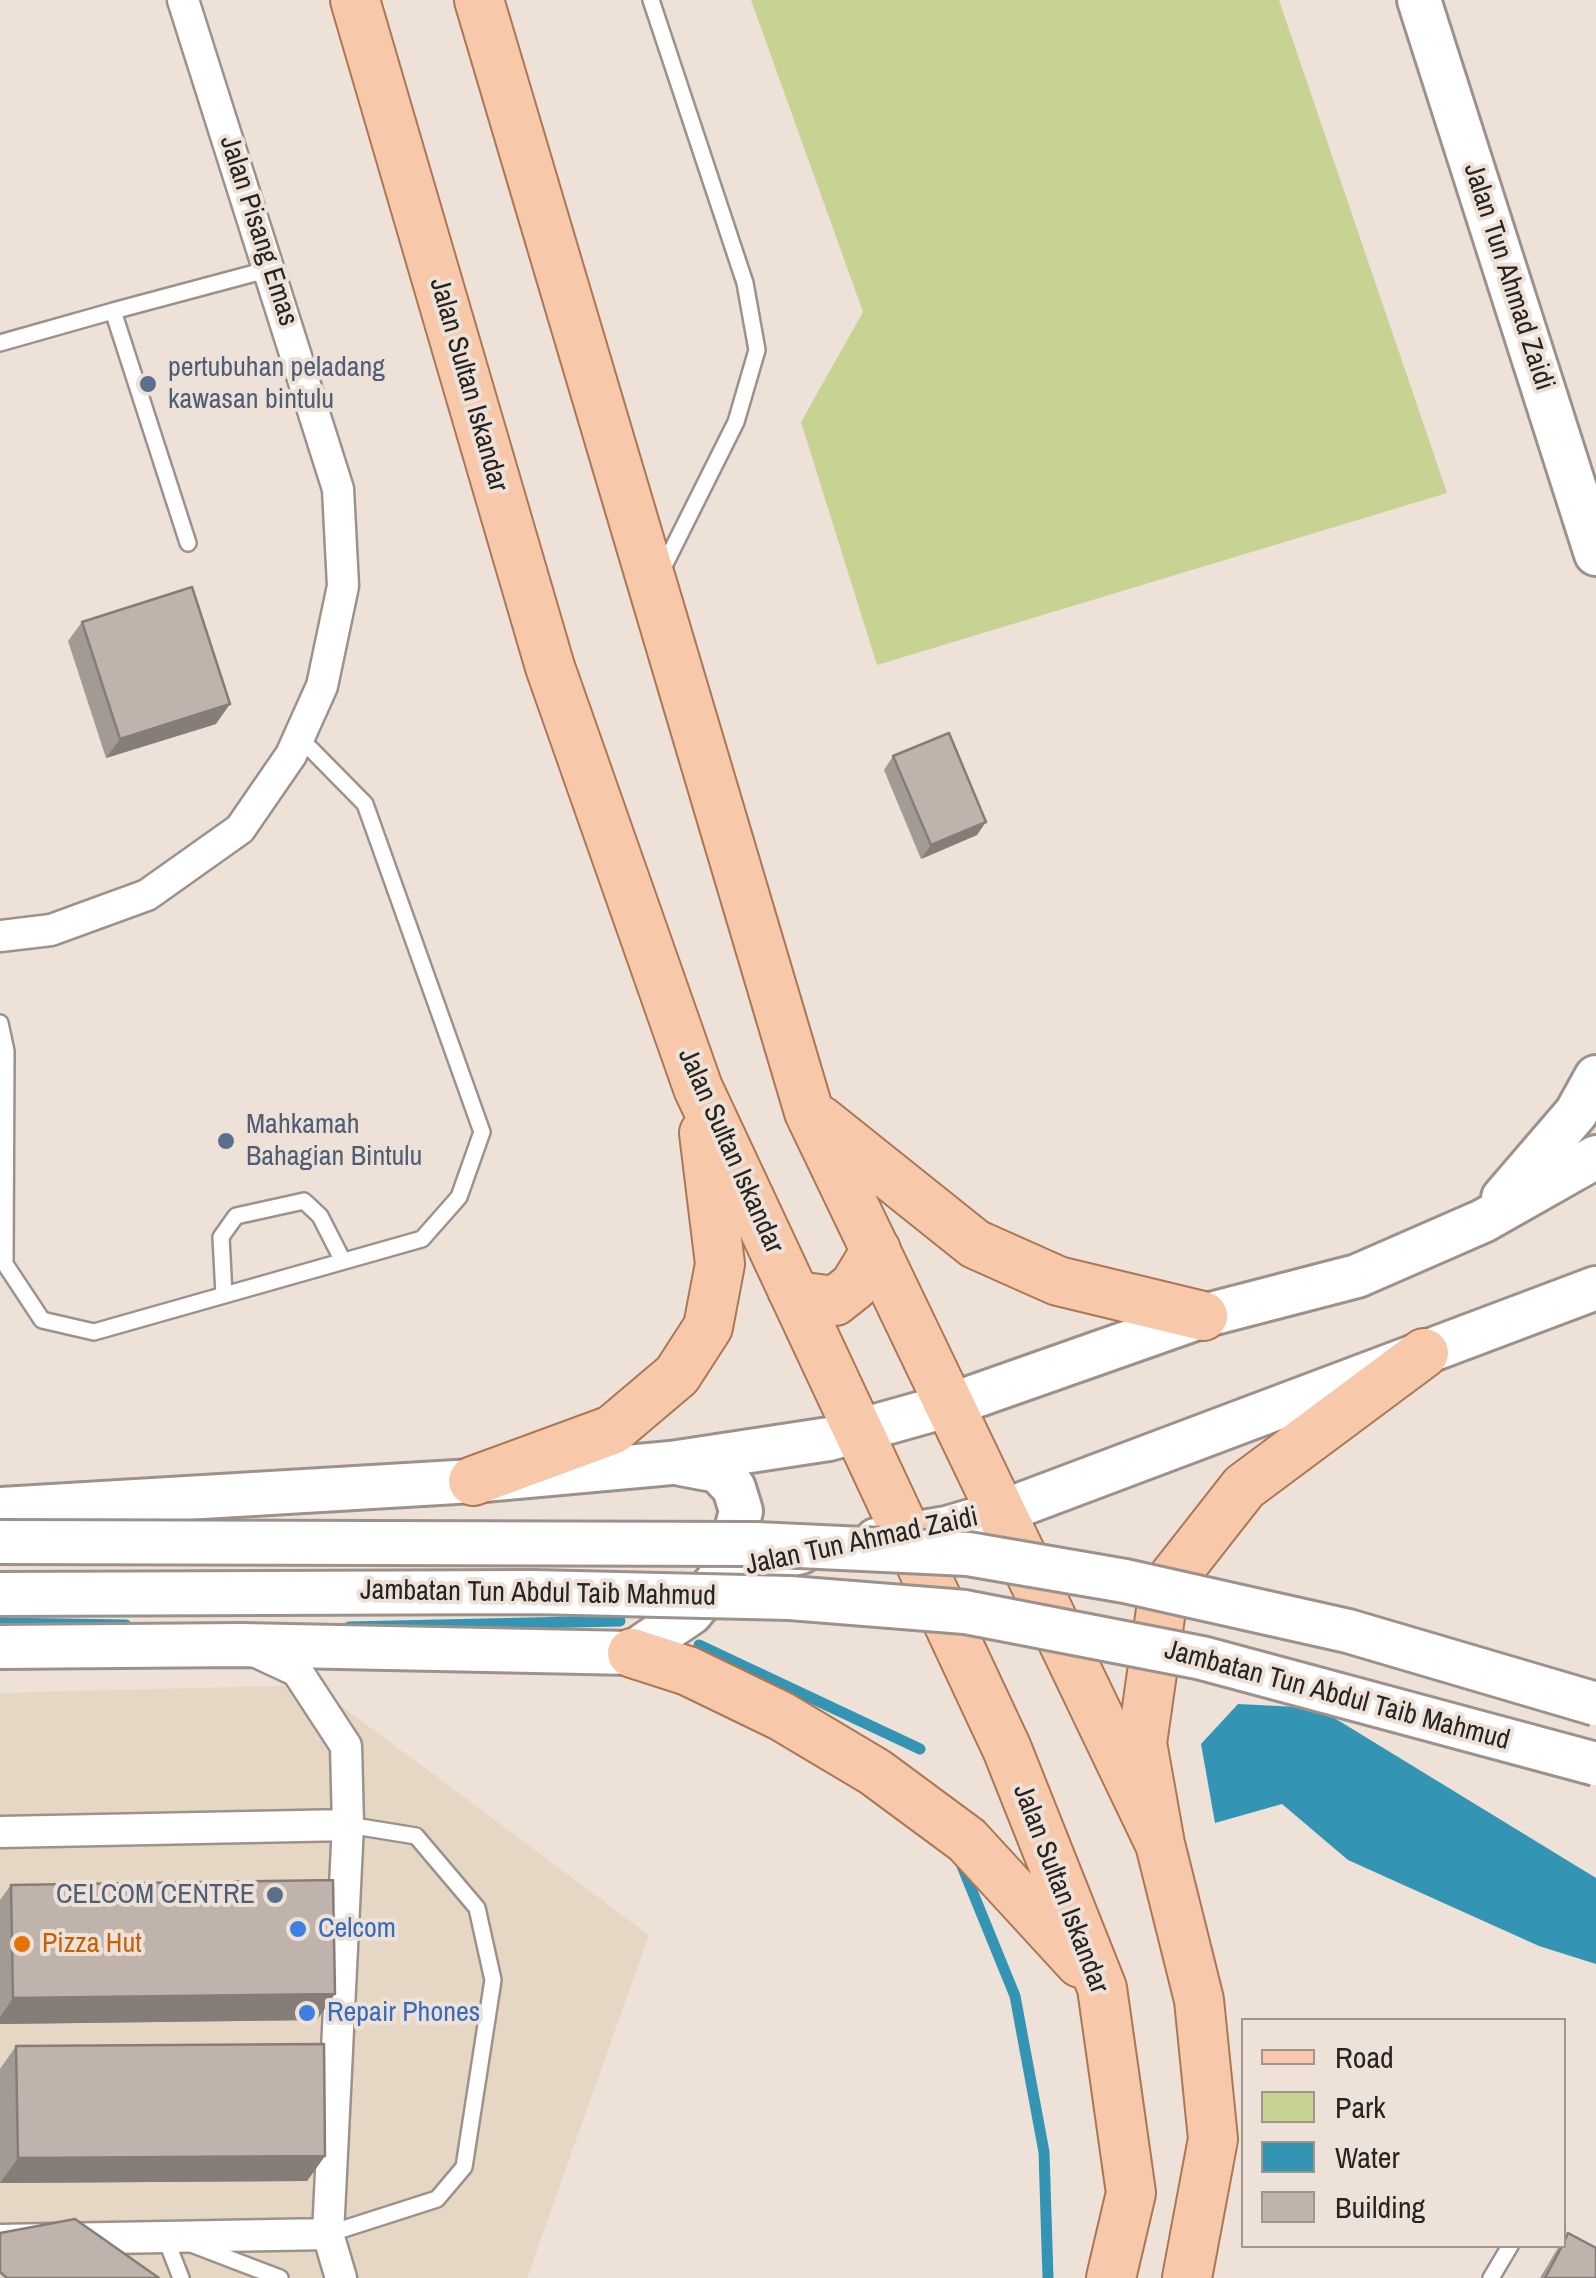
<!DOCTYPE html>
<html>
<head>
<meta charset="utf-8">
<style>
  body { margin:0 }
  #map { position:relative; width:1596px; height:2278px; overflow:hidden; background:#ede1d8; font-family:"Archivo Narrow",sans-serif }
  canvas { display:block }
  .legend { position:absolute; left:1241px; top:2018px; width:325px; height:230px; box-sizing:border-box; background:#ede1d8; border:2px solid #9e958f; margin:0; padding:12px 18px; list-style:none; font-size:30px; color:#282421 }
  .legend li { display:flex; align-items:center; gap:20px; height:50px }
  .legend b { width:50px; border:2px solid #9e958f }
</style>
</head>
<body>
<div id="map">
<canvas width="1596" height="2278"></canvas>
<ul class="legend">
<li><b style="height:12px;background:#f7c8aa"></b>Road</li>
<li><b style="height:28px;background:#c7d393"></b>Park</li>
<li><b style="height:28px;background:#3494b4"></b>Water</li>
<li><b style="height:28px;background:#bfb3ac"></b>Building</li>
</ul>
</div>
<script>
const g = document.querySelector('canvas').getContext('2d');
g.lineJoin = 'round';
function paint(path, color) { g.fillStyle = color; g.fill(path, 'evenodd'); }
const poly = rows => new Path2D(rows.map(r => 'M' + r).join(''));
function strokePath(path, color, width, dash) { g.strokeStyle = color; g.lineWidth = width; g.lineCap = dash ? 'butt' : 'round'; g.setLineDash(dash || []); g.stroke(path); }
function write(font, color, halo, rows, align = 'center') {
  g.font = font + ' "Archivo Narrow",sans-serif'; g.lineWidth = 8; g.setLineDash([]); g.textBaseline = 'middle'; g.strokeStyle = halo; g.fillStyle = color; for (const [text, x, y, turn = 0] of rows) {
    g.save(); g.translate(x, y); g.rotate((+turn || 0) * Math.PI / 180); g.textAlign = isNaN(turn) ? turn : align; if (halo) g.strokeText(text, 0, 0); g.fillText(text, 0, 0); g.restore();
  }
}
const commercial = poly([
  [313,1685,649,1935,527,2278,0,2278,0,1693]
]);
const green = poly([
  [751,0,1279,0,1447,493,877,665,801,422,863,312]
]);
const water = poly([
  [1238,1704,1318,1708,1596,1878,1596,1964,1539,1946,1348,1860,1282,1804,1215,1823,1201,1744]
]);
const stream = poly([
  [0,1623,126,1625],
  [349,1627,620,1621],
  [699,1645,920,1749],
  [960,1861,1015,1996,1044,2152,1048,2278]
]);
const lane = poly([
  [651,0,745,283,757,350,736,422,660,574],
  [0,343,113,311],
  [188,543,113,311,270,269],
  [0,1023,6,1051,5,1264,42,1320,94,1332,422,1239,459,1197,482,1132,365,804,299,737],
  [224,1295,221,1237,236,1216,304,1201,320,1216,343,1261],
  [328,2234,437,2199,464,2167,493,1980,477,1908,416,1836,348,1825],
  [165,2237,181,2278],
  [191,2244,280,2278],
  [1491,2278,1510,2246]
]);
const street = poly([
  [0,936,51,930,147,895,240,829,291,755,322,686,343,586,338,489,183,0],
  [254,1651,297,1671,346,1746,348,1825,328,2234,341,2278],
  [0,1832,348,1825],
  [0,2240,328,2234]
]);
const secondary = poly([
  [1419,0,1596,554],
  [1503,1198,1576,1113,1596,1077],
  [681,1464,718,1471,734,1488,741,1511,726,1570],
  [0,1509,473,1481,671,1463,829,1439,950,1405,1203,1316,1357,1276,1483,1221,1596,1157],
  [876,1540,947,1528,1001,1512,1596,1288],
  [0,1647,241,1645,632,1653,691,1613,726,1570,801,1552]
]);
const primary = poly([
  [355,0,550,667,698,1088,1007,1749,1102,1988,1131,2193,1111,2278],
  [479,0,809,1112,1160,1844],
  [820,1120,975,1244,1058,1281,1203,1316],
  [792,1290,804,1297,835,1301,854,1286,876,1250],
  [473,1481,612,1430,677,1375,708,1327,720,1264,704,1133],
  [632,1653,688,1671,781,1716,875,1772,967,1840,1080,1963],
  [1187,2278,1213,2139,1199,2000,1160,1844,1142,1743,1164,1589,1244,1487,1424,1353]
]);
const secondaryBridge = poly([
  [0,1542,757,1544,968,1554,1125,1581,1348,1631,1596,1704],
  [0,1594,532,1592,790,1598,965,1612,1202,1658,1596,1764]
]);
const wall = poly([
  [82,622,216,724,106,758,68,641],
  [893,756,977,835,921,859,884,770],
  [11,1885,317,2020,0,2024,0,1900],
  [16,2046,325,2156,307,2181,0,2183,0,2069],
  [1568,2233,1596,2278,1540,2278,1559,2246,1564,2246,1564,2240]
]);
const shadedWall = poly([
  [230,704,216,724,106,758,120,739],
  [986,822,977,835,921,859,931,845],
  [335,1994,317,2020,0,2024,0,2017,13,1998],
  [325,2156,307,2181,0,2183,18,2158]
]);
const building = poly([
  [192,587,230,704,120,739,82,622,192,587],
  [949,733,986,822,931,845,893,756,949,733],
  [333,1880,335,1994,13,1998,11,1885,333,1880],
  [324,2044,325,2156,18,2158,16,2046,324,2044],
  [75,2219,159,2278,7,2278,0,2272,0,2233,75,2219],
  [1568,2233,1596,2248,1596,2278,1545,2278,1562,2246,1564,2246,1564,2242,1568,2233]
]);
const markers = [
  [148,384,10,"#5c6f8a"],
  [226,1141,10,"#5c6f8a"],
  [275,1895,10,"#5c6f8a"],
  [298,1929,10,"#3f7fe0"],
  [22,1944,10,"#e8710a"],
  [307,2013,10,"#3f7fe0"]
];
const streetNames = [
  ["Jalan Pisang Emas",258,231,72],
  ["Jalan Tun Ahmad Zaidi",1508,277,72],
  ["Jalan Sultan Iskandar",468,385,74],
  ["Jalan Sultan Iskandar",730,1151,66],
  ["Jalan Tun Ahmad Zaidi",862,1542,-12],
  ["Jambatan Tun Abdul Taib Mahmud",538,1594,1],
  ["Jambatan Tun Abdul Taib Mahmud",1337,1696,15],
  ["Jalan Sultan Iskandar",1060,1889,69]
];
const serviceNames = [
  ["pertubuhan peladang",168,368],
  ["kawasan bintulu",168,400],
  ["Mahkamah",246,1125],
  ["Bahagian Bintulu",246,1157],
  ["CELCOM CENTRE",255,1895,"right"]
];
const shopNames = [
  ["Celcom",318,1929],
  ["Repair Phones",327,2013]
];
const foodNames = [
  ["Pizza Hut",42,1944]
];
paint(commercial, '#e6d7c4');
paint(green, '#c7d393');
paint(water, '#3494b4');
strokePath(stream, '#3494b4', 11);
strokePath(lane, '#9d928b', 20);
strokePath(street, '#9d928b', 35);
strokePath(secondary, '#9d928b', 48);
strokePath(primary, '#ab7755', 52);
strokePath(lane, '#fff', 15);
strokePath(street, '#fff', 30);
strokePath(secondary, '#fff', 42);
strokePath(primary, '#f7c8aa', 48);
strokePath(secondaryBridge, '#9d928b', 48, []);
strokePath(secondaryBridge, '#fff', 42);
paint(wall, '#a49a94');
paint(shadedWall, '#867d78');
paint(building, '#bfb3ac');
strokePath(building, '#867d78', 2.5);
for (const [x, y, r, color] of markers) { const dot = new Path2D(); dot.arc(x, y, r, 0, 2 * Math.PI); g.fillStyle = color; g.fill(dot); strokePath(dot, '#ede1d8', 4); }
write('28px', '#282421', '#ede1d8', streetNames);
write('28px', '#4e5e75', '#ede1d8', serviceNames, 'left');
write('28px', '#366cbe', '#ede1d8', shopNames, 'left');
write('28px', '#c56008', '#ede1d8', foodNames, 'left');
</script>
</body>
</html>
